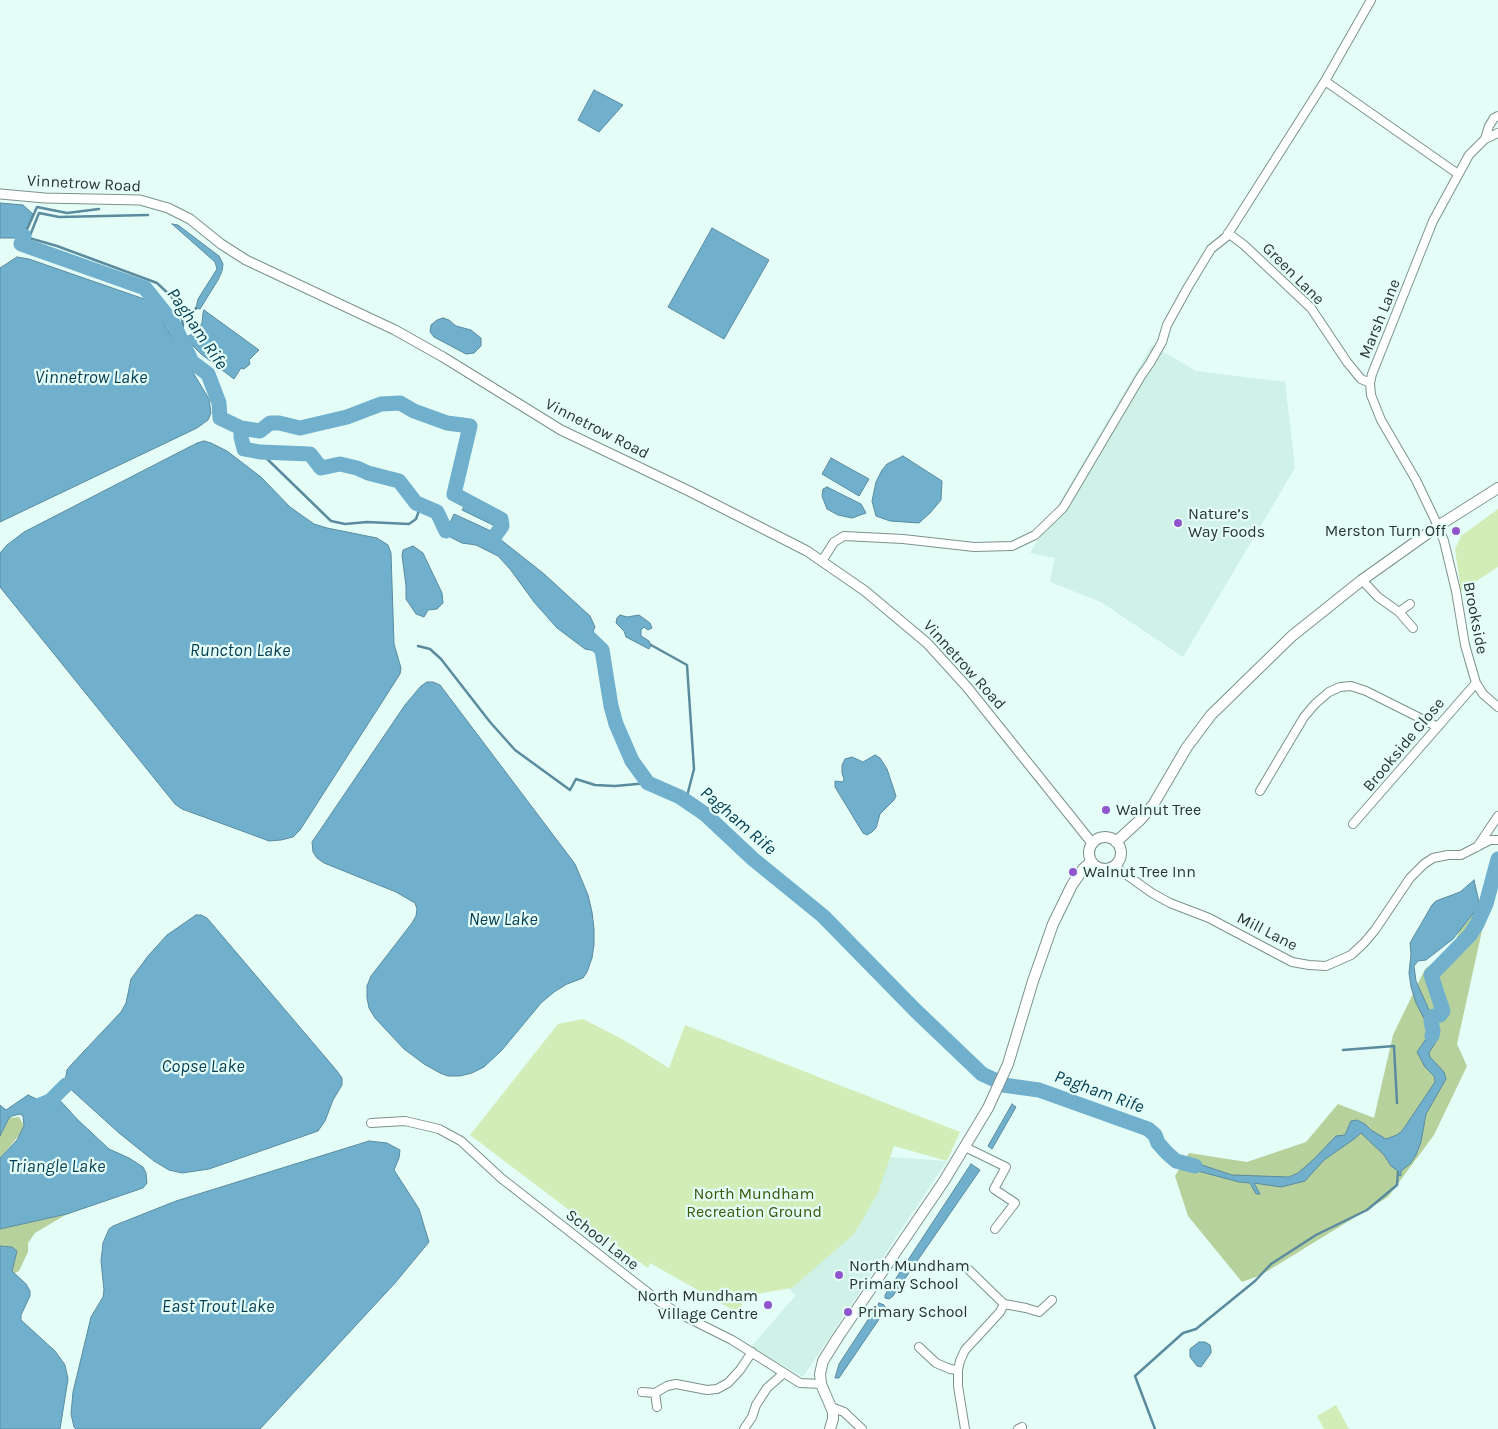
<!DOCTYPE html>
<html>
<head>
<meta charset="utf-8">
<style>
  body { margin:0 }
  canvas { display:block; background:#e4fdf7 }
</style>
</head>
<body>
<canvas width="1498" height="1429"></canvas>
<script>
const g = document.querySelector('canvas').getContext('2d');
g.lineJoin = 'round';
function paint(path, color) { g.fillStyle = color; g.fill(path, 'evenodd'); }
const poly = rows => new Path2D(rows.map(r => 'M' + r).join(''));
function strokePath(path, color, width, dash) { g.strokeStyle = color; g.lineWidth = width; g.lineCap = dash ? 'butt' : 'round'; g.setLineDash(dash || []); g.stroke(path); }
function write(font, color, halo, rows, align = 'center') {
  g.font = font + ' Karla,sans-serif'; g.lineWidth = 4.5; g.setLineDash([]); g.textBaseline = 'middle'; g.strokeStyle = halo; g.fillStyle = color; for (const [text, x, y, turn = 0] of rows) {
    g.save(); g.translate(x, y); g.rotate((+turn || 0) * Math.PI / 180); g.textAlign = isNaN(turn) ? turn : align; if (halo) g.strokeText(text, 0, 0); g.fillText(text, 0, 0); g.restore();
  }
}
const built = poly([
  [1152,345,1196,371,1285,382,1295,468,1183,657,1101,602,1050,582,1055,558,1030,553],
  [890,1157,947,1161,803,1377,751,1347,796,1295,788,1288,792,1288,821,1261]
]);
const green = poly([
  [1498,509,1498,567,1461,591,1455,549,1461,536],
  [583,1019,624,1040,669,1068,685,1025,960,1132,947,1161,894,1146,878,1193,854,1234,792,1288,744,1296,740,1314,650,1263,648,1268,606,1238,470,1135,558,1024],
  [1336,1405,1349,1429,1324,1429,1317,1416]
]);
const forest = poly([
  [1471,906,1487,908,1457,1044,1467,1066,1434,1135,1388,1197,1261,1275,1242,1282,1188,1216,1175,1176,1189,1153,1247,1162,1306,1142,1338,1104,1374,1118,1393,1035,1425,969,1452,948],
  [19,1117,24,1126,21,1133,0,1158,0,1136,9,1118],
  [67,1214,35,1233,28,1243,28,1252,19,1271,13,1274,12,1269,17,1251,8,1246,0,1246,0,1229]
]);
const water = poly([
  [594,90,623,105,599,132,578,120,594,90],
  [0,203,23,205,33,214,24,236,15,238,0,238,0,203],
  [172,224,178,225,219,256,223,264,222,271,218,280,200,309,196,308,198,299,217,269,215,262,172,224],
  [712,228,769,260,724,339,668,307,712,228],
  [17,257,29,259,147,300,152,304,209,399,211,413,208,420,197,428,0,522,0,268,17,257],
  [204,310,259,350,249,360,250,364,244,369,241,368,234,379,201,354,190,343,187,341,183,345,179,335,189,336,197,330,202,323,203,313,204,310],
  [443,318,449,320,456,326,471,330,481,338,481,346,474,353,466,354,434,337,430,332,431,325,437,320,443,318],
  [204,441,211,443,227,451,261,477,290,507,314,524,327,528,377,538,388,545,391,553,394,644,401,668,400,674,300,830,293,837,281,840,269,841,253,835,182,809,175,804,0,587,0,553,7,545,24,532,197,443,204,441],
  [903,456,942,481,941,500,930,513,919,523,890,521,876,516,872,501,876,482,882,470,887,464,903,456],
  [831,458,869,479,859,496,822,474,831,458],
  [827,487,861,504,866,513,852,518,838,515,827,509,822,496,823,489,827,487],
  [467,502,501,519,502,526,496,536,543,573,590,616,595,627,592,634,593,642,598,647,595,651,585,649,557,628,534,602,510,569,498,556,476,545,462,543,450,537,446,531,454,514,491,531,495,526,462,510,467,502],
  [413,546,423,553,442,593,443,603,437,609,428,610,424,617,416,614,406,599,406,586,402,555,403,550,413,546],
  [620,615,627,617,639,615,650,623,652,628,648,630,644,627,641,630,641,636,649,641,651,645,649,649,626,637,624,631,616,623,617,618,620,615],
  [427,682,433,682,440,685,575,864,588,895,592,912,594,929,594,945,592,958,587,972,583,978,567,984,554,992,541,1003,502,1050,484,1067,472,1073,460,1076,448,1076,440,1073,424,1064,404,1049,375,1018,369,1008,367,998,367,986,371,976,412,923,416,916,417,909,415,903,396,892,324,863,317,858,313,852,312,842,405,705,421,686,427,682],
  [875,755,880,758,887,769,896,796,894,800,880,814,876,828,872,832,867,835,863,833,835,787,835,781,843,782,844,779,842,773,842,765,845,759,852,757,863,762,875,755],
  [1474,880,1479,902,1476,910,1453,939,1426,960,1418,961,1414,966,1416,981,1439,1032,1437,1040,1429,1053,1430,1057,1444,1072,1446,1079,1426,1114,1421,1142,1416,1155,1410,1164,1401,1171,1401,1176,1398,1175,1398,1171,1391,1166,1384,1155,1361,1133,1354,1139,1324,1160,1305,1181,1281,1187,1254,1183,1260,1194,1256,1194,1250,1183,1239,1182,1175,1165,1178,1157,1232,1175,1289,1177,1298,1173,1314,1159,1336,1136,1345,1135,1351,1121,1357,1120,1365,1124,1371,1130,1386,1139,1397,1135,1402,1131,1435,1082,1434,1076,1425,1067,1417,1052,1430,1033,1428,1026,1416,1003,1411,987,1409,973,1411,954,1410,943,1432,905,1436,901,1460,892,1474,880],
  [196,915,201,915,207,918,337,1071,342,1078,342,1085,333,1100,325,1121,318,1131,209,1169,182,1173,169,1170,154,1161,119,1133,66,1085,65,1081,67,1070,70,1066,121,1012,126,1003,131,979,148,956,167,935,196,915],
  [28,1095,41,1101,52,1095,55,1095,77,1119,109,1149,129,1158,143,1167,146,1173,147,1183,143,1188,67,1214,0,1229,0,1158,17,1140,24,1126,23,1116,20,1114,12,1116,9,1118,0,1136,0,1105,6,1110,28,1095],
  [1012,1104,1016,1107,992,1149,988,1146,1012,1104],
  [369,1141,387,1143,400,1150,399,1158,394,1170,419,1209,429,1242,395,1283,260,1429,76,1429,74,1427,71,1414,73,1392,91,1317,103,1297,104,1290,101,1261,103,1243,109,1229,113,1226,176,1201,369,1141],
  [971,1164,980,1170,893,1296,889,1299,885,1298,885,1295,971,1164],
  [0,1246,12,1247,17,1251,12,1271,26,1284,30,1291,30,1296,21,1315,21,1320,55,1351,65,1365,68,1379,60,1429,0,1429,0,1246],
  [879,1303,884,1305,886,1309,839,1378,835,1378,839,1364,879,1303],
  [1199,1342,1205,1342,1210,1345,1211,1350,1211,1353,1201,1367,1197,1366,1190,1357,1190,1349,1199,1342]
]);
const stream = poly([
  [148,215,59,217,39,213,29,238,57,246,157,283,172,297,182,319,183,326,179,335],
  [24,236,37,207,67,213,99,209],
  [183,323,193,313,196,308],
  [260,452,331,521,345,524,367,522,409,524,416,519,421,505],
  [651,645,687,665,694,769,686,800],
  [418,646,430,649,441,659,490,722,515,750,570,790,576,779,595,785,615,786,648,783],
  [1343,1050,1394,1046,1397,1103],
  [1155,1429,1135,1376,1183,1333,1196,1329,1255,1281,1271,1264,1316,1235,1367,1210,1397,1185,1398,1172]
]);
const river = poly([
  [24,236,21,244,145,288,173,323,192,362,208,374,219,403,220,418,241,428,241,437,244,449,260,452,310,454,321,468,340,464,357,468,368,473,399,481,416,503,437,512,446,531],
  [241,428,260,431,270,423,279,423,300,428,347,417,381,404,400,403,414,411,447,423,470,426,454,494,501,519,502,526,492,540],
  [579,628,602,650,611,706,616,724,632,761,648,783,680,797,705,814,753,859,823,916,915,1010,982,1074,995,1080],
  [1432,1036,1433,1031,1431,1021,1434,1016,1440,1015,1443,1011,1431,975,1470,935,1477,924,1486,904,1498,859],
  [1003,1085,1039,1090,1148,1129,1155,1135,1158,1143,1167,1153,1176,1161,1195,1166],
  [38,1106,50,1101,66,1085]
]);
const minor = poly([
  [1325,81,1458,174],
  [1498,133,1485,139,1469,155,1433,221,1372,374,1370,383,1371,395,1381,420,1416,480,1438,526,1444,541,1456,591,1465,645,1476,683,1483,694,1498,707],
  [1485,139,1489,126,1494,118,1498,116],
  [1228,233,1244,245,1311,308,1347,362,1361,379,1370,383],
  [822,561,834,542,844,536,903,539,974,547,1012,546,1035,535,1063,508,1141,376,1150,363,1162,342,1167,325,1188,287,1211,249,1226,237,1325,81,1371,0],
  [1362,580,1378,597,1399,612,1413,628],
  [1399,612,1410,604],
  [1260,791,1304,717,1315,704,1329,692,1340,687,1351,686,1366,691,1438,727],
  [1353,824,1476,683],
  [1477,847,1498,816],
  [1114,866,1152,893,1170,903,1209,918,1292,962,1309,965,1326,966,1351,955,1364,943,1375,930,1410,878,1424,864,1433,858,1448,855,1461,855,1490,840,1498,840],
  [371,1123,405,1121,439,1129,461,1141,501,1178,660,1302,678,1313,732,1340,800,1383,821,1384],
  [965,1147,1006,1167,994,1189,1015,1203,995,1229],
  [1004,1304,1026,1308,1039,1312,1052,1300],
  [919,1347,936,1363,950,1369,958,1370],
  [642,1392,655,1393],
  [657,1407,655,1393,667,1386,676,1384,707,1390,717,1389,728,1383,740,1370,752,1352],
  [831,1407,844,1412,862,1429],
  [744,1429,752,1417,756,1405,767,1388,784,1373],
  [965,1429,958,1386,958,1370,960,1361,965,1350,1000,1312,1004,1304,969,1270],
  [1018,1429,1022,1427]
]);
const tertiary = poly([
  [0,194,45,198,140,200,168,208,190,219,221,244,246,260,395,330,443,357,561,430,689,491,807,551,865,591,927,643,967,687,1092,843]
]);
const secondary = poly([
  '1089 853a16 16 0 1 1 32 0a16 16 0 1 1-32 0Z',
  [1116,842,1140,820,1153,805,1187,747,1211,715,1292,636,1362,580,1438,526,1498,488],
  [830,1429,833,1419,833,1412,821,1384,820,1374,823,1361,838,1337,944,1181,988,1108,1008,1064,1033,981,1053,924,1072,885,1084,868,1091,862]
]);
const markers = [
  [1178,523,5,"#9055cc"],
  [1456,531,5,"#9055cc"],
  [1106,810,5,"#9055cc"],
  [1073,872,5,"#9055cc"],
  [839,1275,5,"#9055cc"],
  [768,1305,5,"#9055cc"],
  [848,1312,5,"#9055cc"]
];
const streetNames = [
  ["Vinnetrow Road",84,184,3],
  ["Green Lane",1293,274,45],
  ["Marsh Lane",1380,319,-68],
  ["Vinnetrow Road",597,429,27],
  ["Brookside",1475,618,79],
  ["Vinnetrow Road",964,665,48],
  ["Brookside Close",1404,745,-50],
  ["Mill Lane",1267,932,27],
  ["School Lane",602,1240,38]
];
const poiNames = [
  ["Nature’s",1188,514],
  ["Way Foods",1188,532],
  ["Merston Turn Off",1446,531,"right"],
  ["Walnut Tree",1116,810],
  ["Walnut Tree Inn",1083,872],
  ["North Mundham",849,1266],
  ["Primary School",849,1284],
  ["North Mundham",758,1296,"right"],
  ["Village Centre",758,1314,"right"],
  ["Primary School",858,1312]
];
const parkNames = [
  ["North Mundham",754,1194],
  ["Recreation Ground",754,1212]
];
const waterNames = [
  ["Pagham Rife",197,329,56],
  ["Vinnetrow Lake",91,378],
  ["Runcton Lake",240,651],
  ["Pagham Rife",738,821,41],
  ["New Lake",503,920],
  ["Copse Lake",203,1067],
  ["Pagham Rife",1099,1092,20],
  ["Triangle Lake",57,1167],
  ["East Trout Lake",218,1307]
];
paint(built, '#cff1e8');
paint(green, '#d3edb9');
paint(forest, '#b6d19b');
paint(water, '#70b0cd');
strokePath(water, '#5b8b9f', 1);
strokePath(stream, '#5b8b9f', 2.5);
strokePath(river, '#70b0cd', 15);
strokePath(minor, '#7c928d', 10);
strokePath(tertiary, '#7c928d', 11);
strokePath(secondary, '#7c928d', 12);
strokePath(minor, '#fff', 8);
strokePath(tertiary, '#fff', 9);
strokePath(secondary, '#fff', 10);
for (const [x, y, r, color] of markers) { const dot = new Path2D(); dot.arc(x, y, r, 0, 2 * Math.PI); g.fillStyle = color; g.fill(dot); strokePath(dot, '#e4fdf7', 2); }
write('16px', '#2b3533', '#e4fdf7', streetNames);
write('16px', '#2b3533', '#e4fdf7', poiNames, 'left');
write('16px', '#3a5909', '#e4fdf7', parkNames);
write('italic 18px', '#053e53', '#e4fdf7', waterNames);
</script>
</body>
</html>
